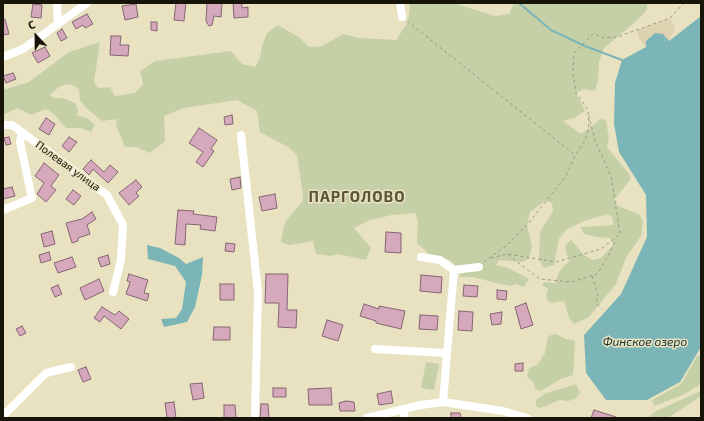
<!DOCTYPE html>
<html>
<head>
<meta charset="utf-8">
<style>
  body { margin:0 }
  #map { position:relative; width:704px; height:421px; overflow:hidden; background:#e9e2c0; font-family:"Exo 2",sans-serif }
  canvas { display:block }
  .frame { position:absolute; inset:0; border:4px solid #171509; pointer-events:none }
  .north { position:absolute; left:16px; top:16px; width:40px; height:40px; -webkit-text-stroke:3px #e9e2c0; paint-order:stroke; rotate:338deg; font-size:11px; font-weight:700; line-height:16px; text-align:center; color:#171509 }
  .north::after { content:''; display:block; margin:auto; width:14px; height:18px; background:#171509; clip-path:polygon(50% 0,100% 100%,50% 72%,0 100%) }
</style>
</head>
<body>
<div id="map">
<canvas width="704" height="421"></canvas>
<div class="frame"></div>
<div class="north">С</div>
</div>
<script>
const g = document.querySelector('canvas').getContext('2d');
g.lineJoin = 'round';
function paint(path, color) { g.fillStyle = color; g.fill(path, 'evenodd'); }
const poly = rows => new Path2D(rows.map(r => 'M' + r).join(''));
function strokePath(path, color, width, dash) { g.strokeStyle = color; g.lineWidth = width; g.lineCap = dash ? 'butt' : 'round'; g.setLineDash(dash || []); g.stroke(path); }
function write(font, color, halo, rows, align = 'center') {
  g.font = font + ' "Exo 2",sans-serif'; g.lineWidth = 3; g.setLineDash([]); g.textBaseline = 'middle'; g.strokeStyle = halo; g.fillStyle = color; for (const [text, x, y, turn = 0] of rows) {
    g.save(); g.translate(x, y); g.rotate((+turn || 0) * Math.PI / 180); g.textAlign = isNaN(turn) ? turn : align; if (halo) g.strokeText(text, 0, 0); g.fillText(text, 0, 0); g.restore();
  }
}
const green = poly([
  [410,3,454,3,495,16,509,14,514,3,647,3,647,10,635,22,604,48,599,62,598,80,595,91,584,89,576,93,585,111,574,118,563,121,581,134,601,119,606,120,609,139,607,147,630,175,630,180,614,200,618,206,639,214,643,221,641,236,627,256,616,284,589,317,574,324,569,318,564,301,550,303,546,297,548,288,542,286,544,282,555,283,560,270,570,260,566,253,565,245,571,240,584,255,592,260,601,258,614,244,610,238,596,237,584,234,581,227,614,225,612,217,608,214,584,221,566,230,559,239,554,265,544,268,539,260,540,232,553,211,552,203,545,201,530,212,527,225,532,246,529,259,521,262,499,260,496,265,508,268,529,279,524,287,516,284,511,286,500,284,473,277,460,277,459,270,450,260,430,255,417,243,418,221,415,213,392,215,370,220,354,228,371,248,366,260,338,254,331,256,316,254,313,241,289,245,281,242,285,222,302,202,303,195,297,155,288,147,260,132,257,111,237,100,184,108,164,116,165,141,150,153,136,147,125,147,116,125,117,119,102,121,85,107,80,100,79,89,70,84,60,86,50,95,54,98,62,98,75,103,78,109,77,115,87,118,95,125,91,132,81,128,66,128,54,114,46,109,31,115,17,108,3,115,3,90,29,82,69,52,100,42,94,82,98,88,110,87,115,96,135,93,143,84,140,71,155,61,231,51,242,64,255,67,260,58,262,46,267,33,278,25,300,38,309,47,322,46,343,34,360,38,396,40,408,22],
  [556,334,566,339,575,341,573,375,561,379,541,391,535,389,534,382,527,377,529,368,537,365,545,353,548,336],
  [698,355,701,357,701,384,683,395,654,406,652,400,681,384],
  [426,362,439,364,434,390,421,388],
  [576,384,580,393,575,399,568,401,560,400,540,408,536,406,536,400,544,394],
  [701,391,701,396,668,418,649,417,654,412]
]);
const sand = poly([
  [670,18,675,27,669,41,646,47,639,39,637,30]
]);
const water = poly([
  [701,16,701,347,680,382,647,400,606,400,586,373,584,335,621,294,647,237,646,195,619,152,614,124,615,83,622,60,646,47,646,41,655,33,663,34,669,41],
  [147,245,160,248,179,258,186,264,203,257,202,275,195,307,187,322,164,327,161,319,176,318,182,309,186,282,175,266,148,259]
]);
const stream = poly([
  [519,3,551,30,585,46,622,60]
]);
const building = poly([
  [176,3,186,3,184,21,174,20,176,3],
  [207,3,222,3,221,17,214,16,212,25,209,26,206,21,207,3],
  [233,3,242,3,242,8,248,7,248,17,234,18,233,3],
  [33,4,42,5,41,18,31,17,33,4],
  [136,4,138,17,125,20,122,6,136,4],
  [87,14,93,24,85,28,83,25,76,29,72,22,87,14],
  [3,19,5,19,9,34,3,35,3,19],
  [151,22,157,22,157,31,151,30,151,22],
  [62,29,67,38,61,41,57,33,62,29],
  [111,36,121,36,120,45,129,45,128,56,110,55,111,36],
  [45,47,50,56,38,63,32,53,45,47],
  [13,73,16,79,6,83,3,76,13,73],
  [232,115,233,124,225,125,224,117,232,115],
  [46,118,55,124,49,135,39,129,46,118],
  [199,128,217,140,211,149,214,151,203,167,196,162,203,152,189,143,199,128],
  [9,137,11,144,6,145,4,138,9,137],
  [69,137,77,142,69,152,62,146,69,137],
  [91,160,104,172,110,165,118,172,108,183,93,169,89,175,83,169,91,160],
  [44,163,59,175,51,186,56,190,46,202,37,194,44,183,35,176,44,163],
  [240,177,241,188,232,190,230,179,240,177],
  [136,180,142,187,136,193,139,196,129,205,119,193,136,180],
  [12,187,15,196,3,199,3,189,12,187],
  [73,190,81,196,74,205,66,199,73,190],
  [275,194,277,208,262,211,259,197,275,194],
  [178,210,194,211,193,214,217,217,215,231,200,229,201,225,186,224,185,245,175,244,178,210],
  [92,212,96,219,87,225,90,234,78,238,78,241,72,243,66,223,82,219,92,212],
  [52,231,55,244,44,247,41,234,52,231],
  [386,232,401,233,401,253,385,252,386,232],
  [226,243,235,244,234,252,225,251,226,243],
  [49,252,51,260,41,263,39,255,49,252],
  [108,255,110,264,101,267,98,258,108,255],
  [72,257,76,267,58,273,54,263,72,257],
  [129,274,148,280,144,293,149,294,147,301,126,294,130,282,127,281,129,274],
  [266,274,288,274,287,310,297,310,296,328,278,327,279,303,265,303,266,274],
  [421,275,442,277,441,293,420,291,421,275],
  [99,279,104,291,85,300,80,288,99,279],
  [220,284,234,284,234,300,220,300,220,284],
  [58,285,62,294,55,297,51,288,58,285],
  [464,285,478,286,477,297,463,296,464,285],
  [497,290,507,291,506,300,497,299,497,290],
  [526,303,533,325,521,329,515,307,526,303],
  [364,304,379,309,379,306,405,311,401,329,376,323,376,321,360,316,364,304],
  [102,307,115,315,119,311,129,319,121,329,104,316,100,322,94,318,102,307],
  [459,311,473,312,472,331,458,330,459,311],
  [502,312,501,324,492,325,490,314,502,312],
  [420,315,438,316,437,330,419,329,420,315],
  [327,320,343,325,338,341,322,336,327,320],
  [22,326,26,333,20,336,16,329,22,326],
  [214,327,230,327,230,340,213,340,214,327],
  [523,363,523,371,515,371,515,364,523,363],
  [86,367,91,379,83,382,78,370,86,367],
  [202,383,204,398,193,400,190,384,202,383],
  [273,388,286,388,286,397,273,397,273,388],
  [331,388,332,405,309,405,308,389,331,388],
  [391,391,393,403,379,405,377,394,391,391],
  [346,401,354,402,355,411,340,411,339,403,346,401],
  [174,402,176,418,167,418,165,403,174,402],
  [261,404,268,404,269,418,260,418,261,404],
  [224,405,235,405,236,418,224,418,224,405],
  [594,410,616,417,616,418,591,418,594,410],
  [451,413,460,413,461,418,451,418,451,413]
]);
const path = poly([
  [407,21,575,155],
  [508,255,540,279,572,282,597,274,608,257,616,239],
  [491,258,507,254,556,262,601,249,620,234,611,176,595,141,589,116],
  [484,262,507,245,527,225,566,176,575,156,585,140,589,128,588,110,576,93,573,73,574,53,593,34,604,38,617,37,670,18,684,3],
  [592,276,598,294,596,303,602,309]
]);
const minor = poly([
  [57,3,58,24],
  [400,3,402,17],
  [3,57,23,49,87,3],
  [3,125,12,125,107,195,123,225,121,260,113,292],
  [241,135,258,292,255,418],
  [3,210,32,198,20,142,22,132],
  [421,257,440,260,454,270,443,402],
  [454,270,479,267],
  [375,349,446,353],
  [403,410,405,418],
  [3,416,46,373,71,367],
  [367,418,421,405,443,402,503,411,527,418]
]);
const streetNames = [
  ["Полевая улица",68,166,36]
];
const waterNames = [
  ["Финское озеро",645,342]
];
const districtNames = [
  ["ПАРГОЛОВО",357,197]
];
paint(green, '#c6d0a6');
paint(sand, '#ddd3b0');
paint(water, '#7cb5b8');
strokePath(stream, '#7cb5b8', 2);
paint(building, '#d6a8bc');
strokePath(building, '#846573', 1);
strokePath(path, '#9d987e', 1, [3, 3]);
strokePath(minor, '#fff', 8);
write('11px', '#171509', '#e9e2c0', streetNames);
write('italic 12px', '#123132', '#e9e2c0', waterNames);
g.letterSpacing = '1px';
write('bold 15px', '#5b5437', '#e9e2c0', districtNames);
g.letterSpacing = '0px';
</script>
</body>
</html>
